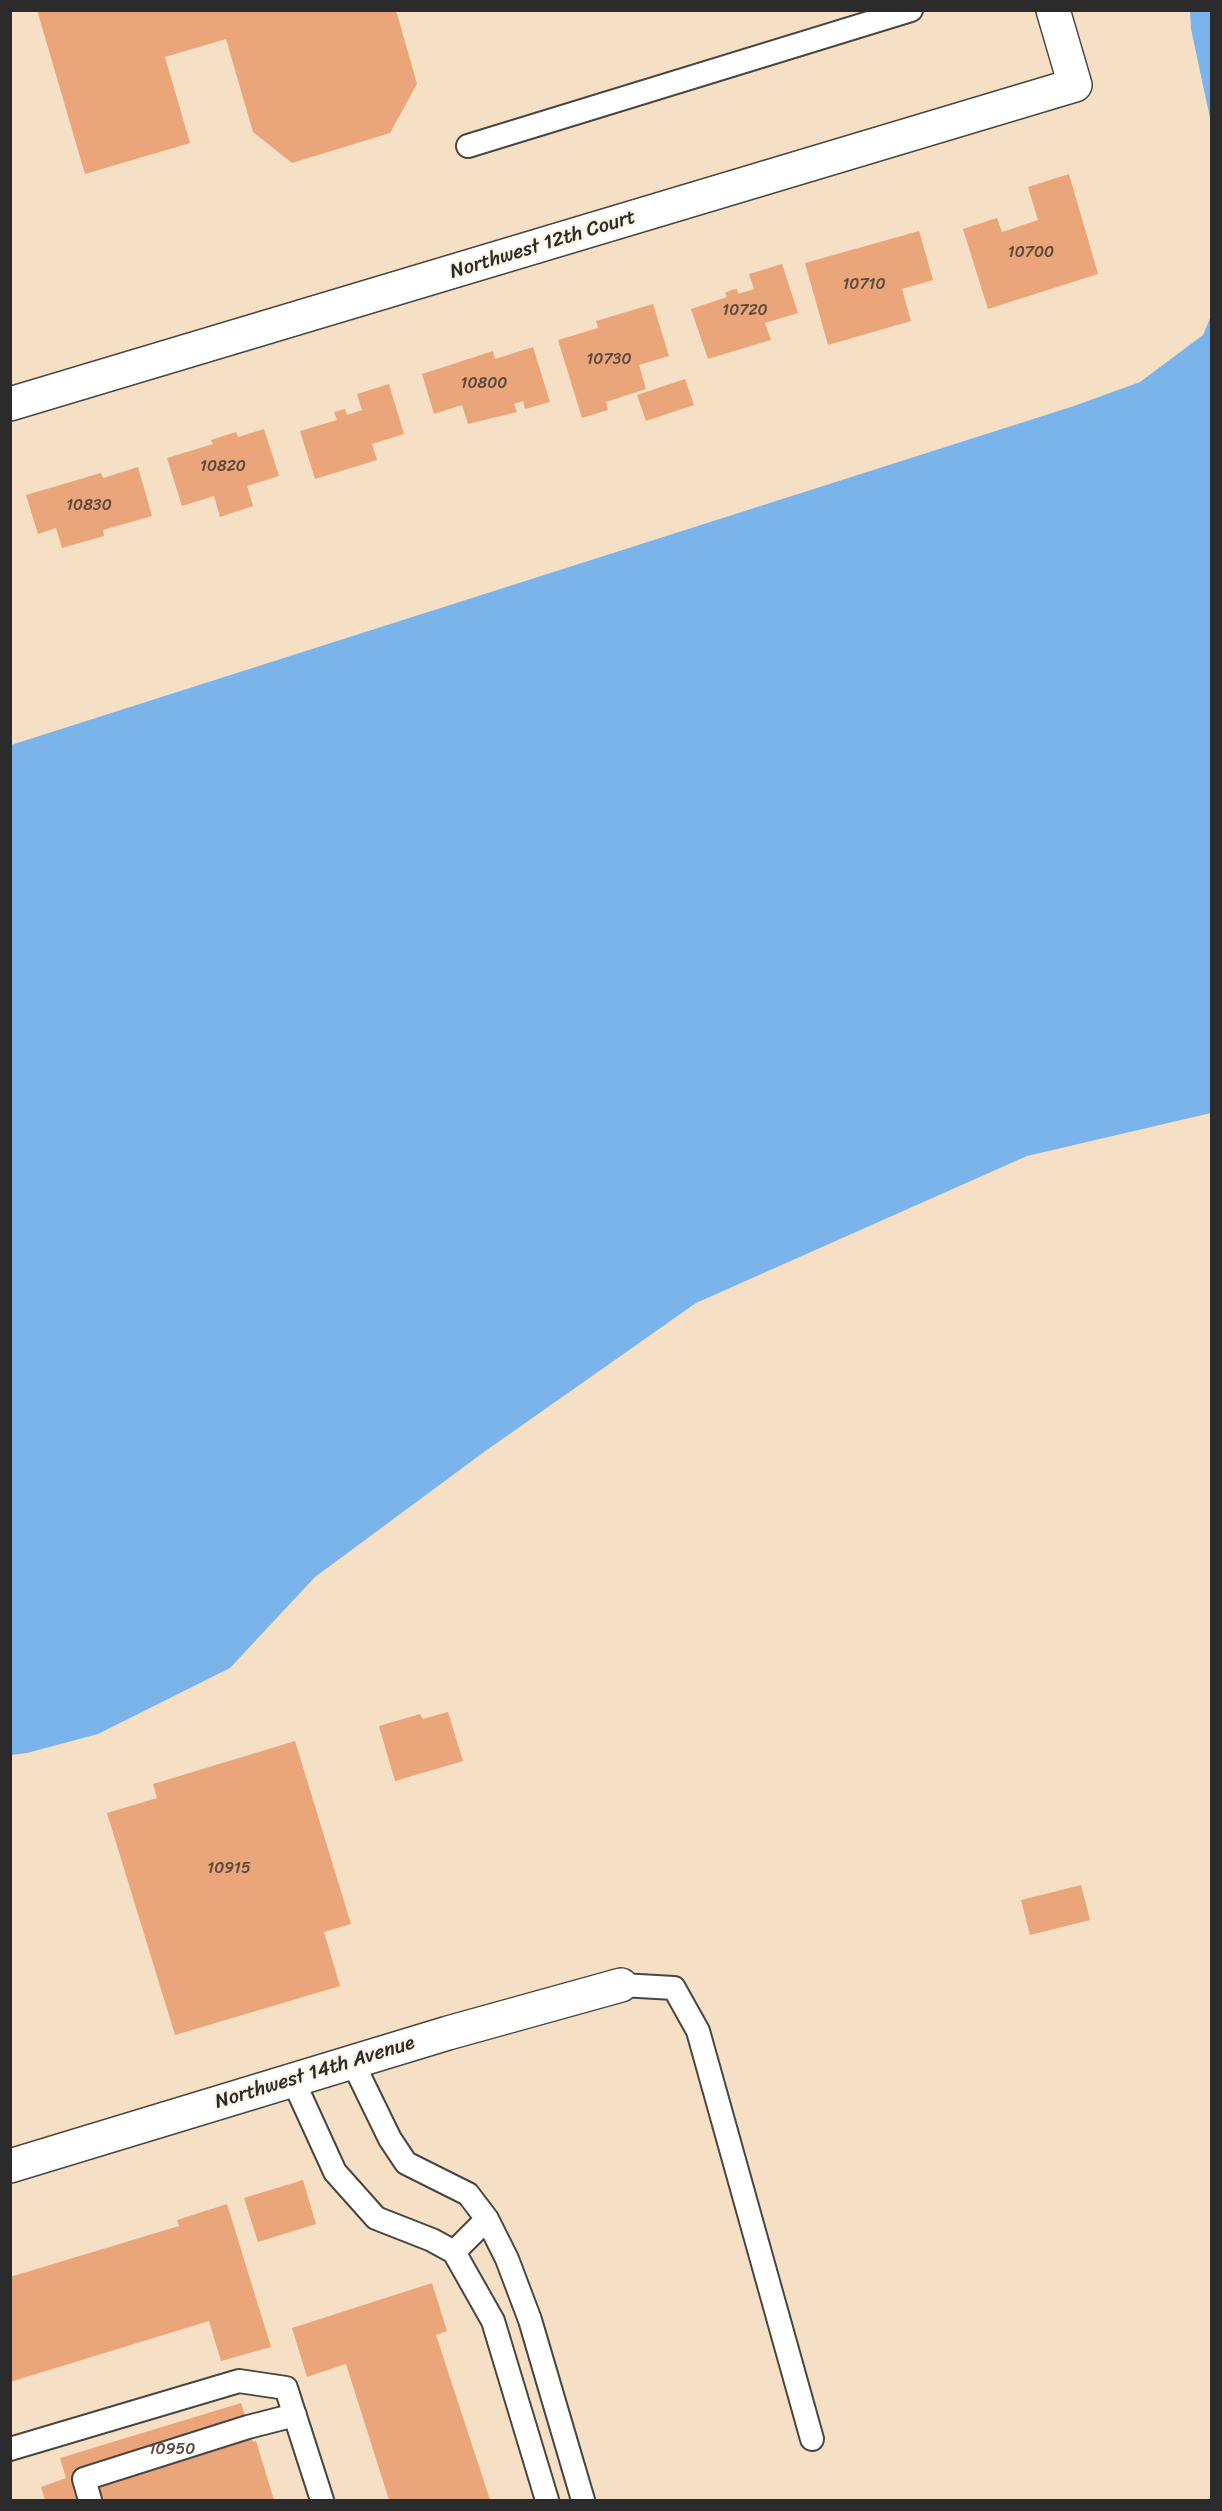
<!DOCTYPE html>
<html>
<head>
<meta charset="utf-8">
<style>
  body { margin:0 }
  #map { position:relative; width:1222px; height:2511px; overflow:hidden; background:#f6e0c5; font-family:Sriracha,sans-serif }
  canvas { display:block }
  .frame { position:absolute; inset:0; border:12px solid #2b2b2b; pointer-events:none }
</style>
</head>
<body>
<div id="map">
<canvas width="1222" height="2511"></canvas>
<div class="frame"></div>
</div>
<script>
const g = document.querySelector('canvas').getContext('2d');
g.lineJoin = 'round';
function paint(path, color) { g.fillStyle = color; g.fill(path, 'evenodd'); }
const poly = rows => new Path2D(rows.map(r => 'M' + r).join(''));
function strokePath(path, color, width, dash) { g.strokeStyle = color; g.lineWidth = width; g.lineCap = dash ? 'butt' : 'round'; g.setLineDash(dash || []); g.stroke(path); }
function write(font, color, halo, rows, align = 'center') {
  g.font = font + ' Sriracha,sans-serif'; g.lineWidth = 4.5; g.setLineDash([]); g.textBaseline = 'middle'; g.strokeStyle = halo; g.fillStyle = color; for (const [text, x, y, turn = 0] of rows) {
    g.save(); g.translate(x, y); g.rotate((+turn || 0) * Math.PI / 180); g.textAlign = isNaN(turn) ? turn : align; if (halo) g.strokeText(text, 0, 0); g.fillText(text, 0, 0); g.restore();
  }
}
const water = poly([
  [1190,11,1211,11,1211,123,1191,29],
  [1211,316,1211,1113,1027,1156,696,1303,484,1452,315,1577,230,1668,98,1734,27,1753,11,1755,11,745,1074,406,1140,382,1203,335]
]);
const building = poly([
  [37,10,396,10,417,84,390,133,292,163,253,132,226,39,165,57,190,143,85,174],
  [1069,174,1098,274,988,309,963,229,997,218,1002,232,1038,220,1028,187],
  [919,231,933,280,902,289,911,321,828,345,805,263],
  [782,264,798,313,765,323,771,340,708,359,691,309,727,297,725,293,731,290,737,289,738,294,754,289,749,274],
  [653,304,669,356,639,365,646,389,606,402,608,410,582,418,558,340,598,328,596,321],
  [533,347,550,402,525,409,523,401,514,404,517,412,468,424,462,405,434,414,422,374,493,351,495,359],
  [685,379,694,405,646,421,637,395],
  [389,384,404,434,372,444,377,460,315,479,300,431,337,420,334,412,345,409,347,415,362,410,357,394],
  [264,429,279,476,247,486,253,506,220,517,214,496,182,506,167,458,213,444,211,440,236,432,238,437],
  [138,467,152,516,103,530,104,536,62,548,56,528,38,534,26,495,101,473,103,478],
  [448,1712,463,1761,395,1781,379,1726,420,1714,423,1719],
  [295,1741,351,1924,324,1932,340,1986,175,2035,107,1813,157,1798,153,1784],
  [1081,1885,1090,1920,1030,1935,1021,1900],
  [303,2180,316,2224,258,2242,244,2198],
  [227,2204,271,2347,221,2361,209,2321,10,2382,10,2277,179,2226,177,2220],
  [432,2283,447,2331,436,2335,490,2500,389,2500,346,2364,307,2377,292,2328],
  [241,2403,253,2442,256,2441,274,2500,45,2500,41,2487,66,2478,60,2458]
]);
const lane = poly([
  [468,146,911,10],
  [621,1985,674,1988,698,2031,812,2439],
  [352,2061,390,2139,406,2163,468,2194,487,2219,507,2259,530,2320,583,2500],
  [293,2080,335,2172,376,2218,432,2240,454,2252,493,2321,547,2500],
  [454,2252,487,2219],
  [10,2449,239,2381,286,2388,322,2500],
  [90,2500,84,2479,248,2427,295,2415]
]);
const street = poly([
  [10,404,1075,85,1053,10],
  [10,2166,448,2033,621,1985]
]);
const numberNames = [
  ["10700",1031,253],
  ["10710",864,285],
  ["10720",745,311],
  ["10730",609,360],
  ["10800",484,384],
  ["10820",223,467],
  ["10830",89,506],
  ["10915",229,1869],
  ["10950",172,2450]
];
const streetNames = [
  ["Northwest 12th Court",543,245,-17],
  ["Northwest 14th Avenue",315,2073,-17]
];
paint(water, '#7bb3eb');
paint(building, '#eaa57a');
strokePath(lane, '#494642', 26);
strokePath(street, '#494642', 36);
strokePath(lane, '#fff', 22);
strokePath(street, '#fff', 33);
write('16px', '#5b4a3f', null, numberNames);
write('20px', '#2b2b2b', '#fcf5e5', streetNames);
</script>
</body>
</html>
